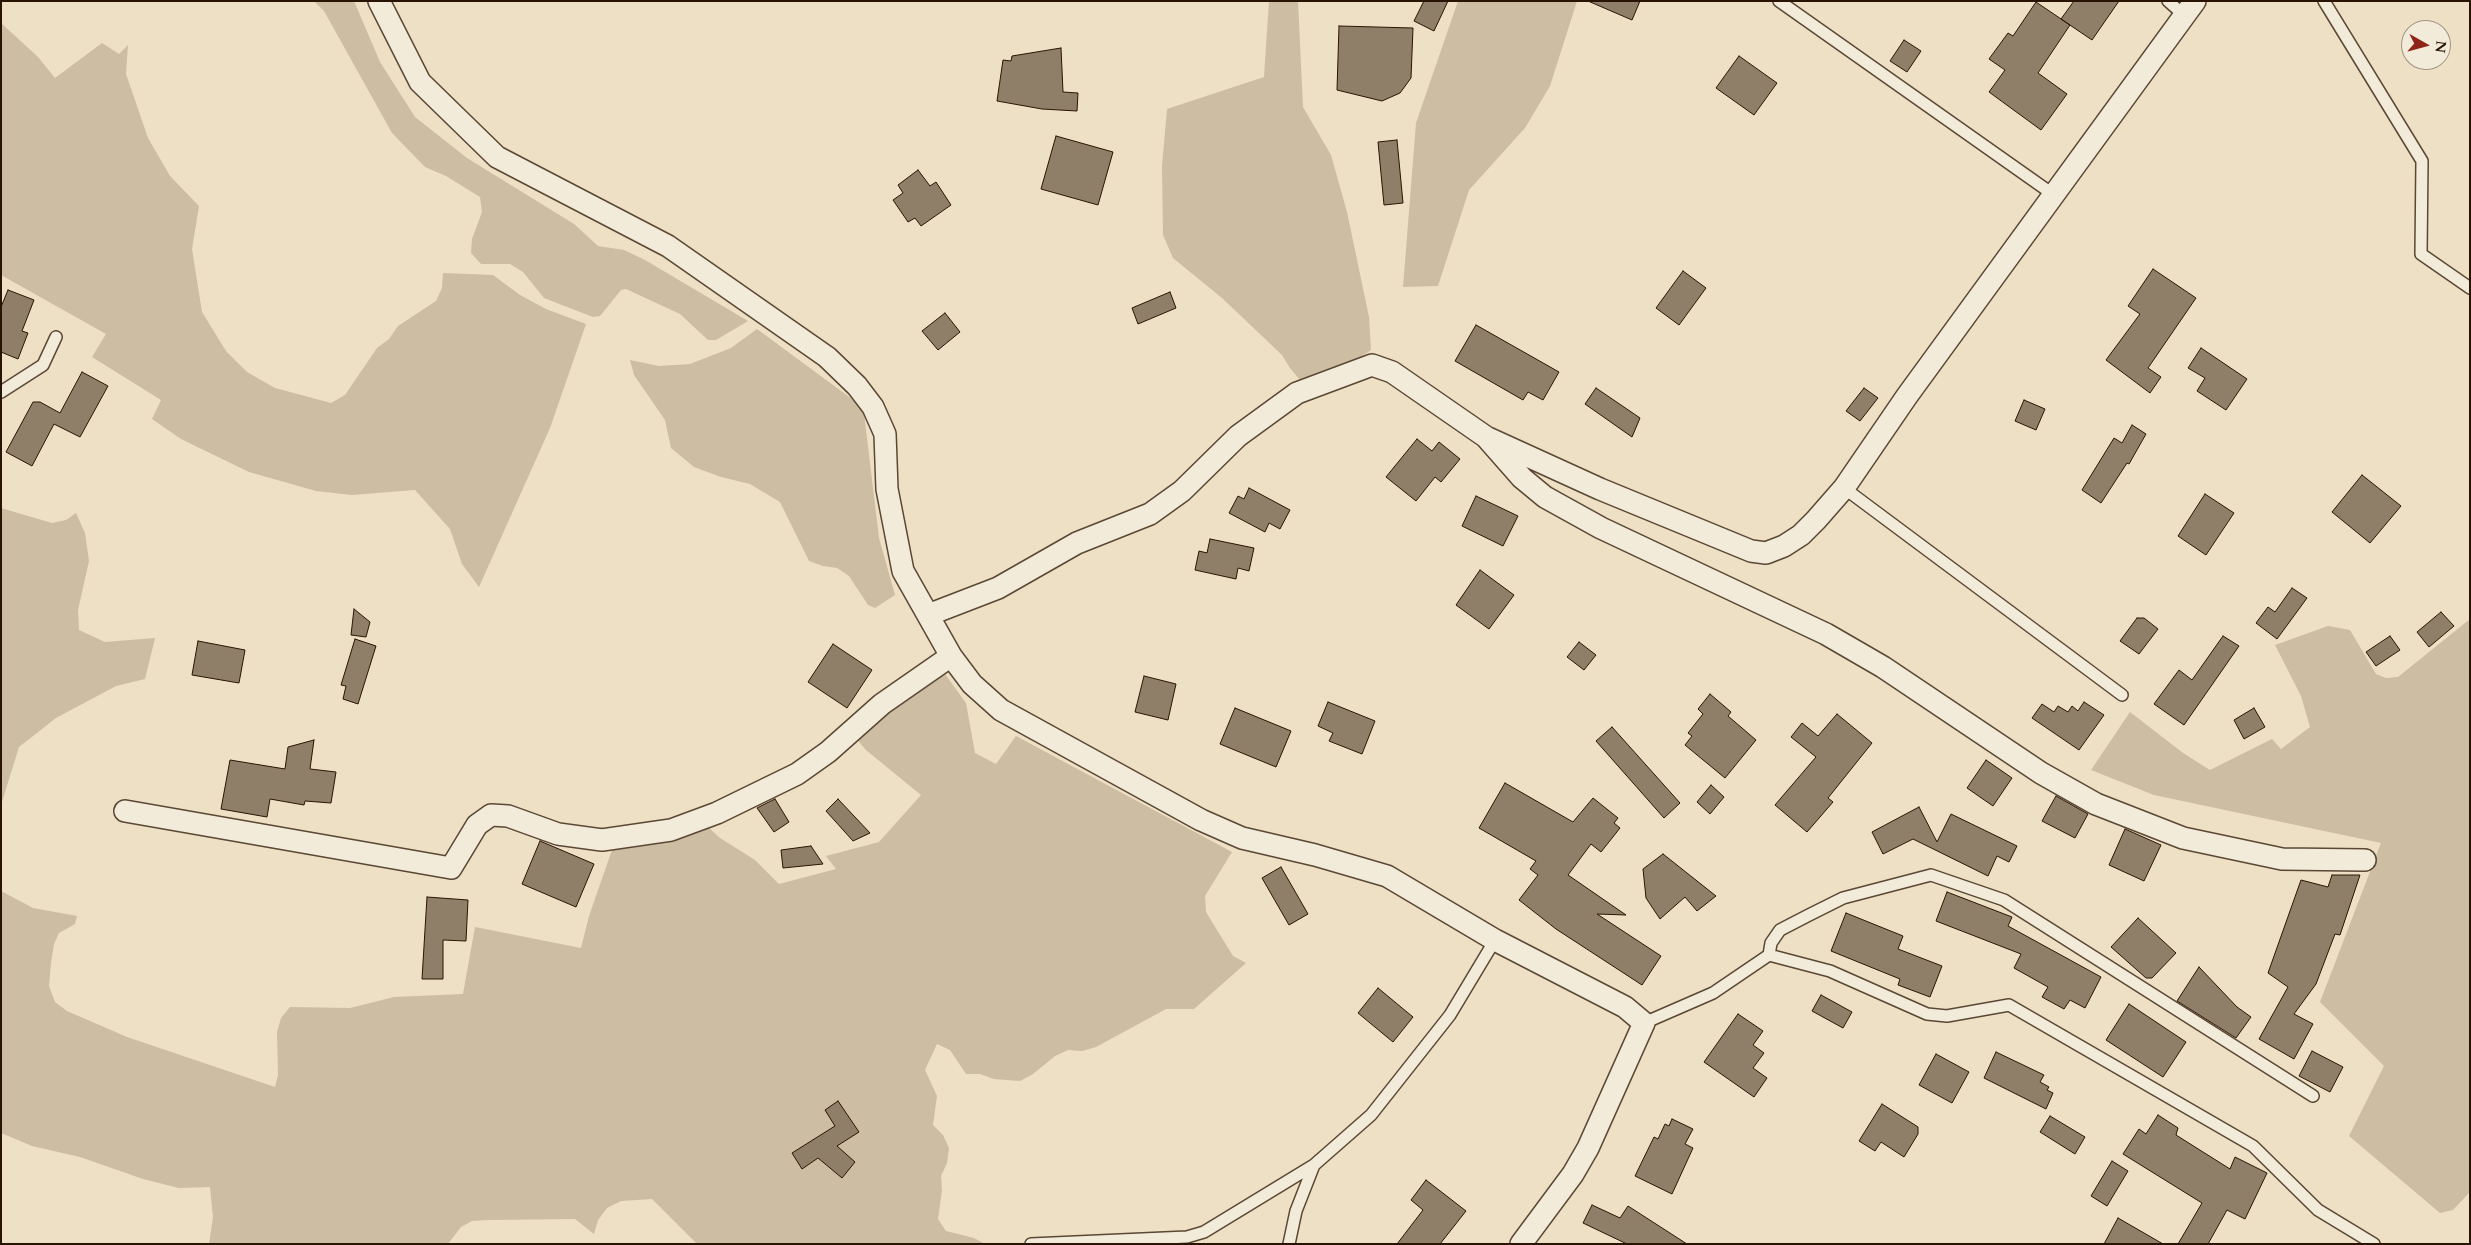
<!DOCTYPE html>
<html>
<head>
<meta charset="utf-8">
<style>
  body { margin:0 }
  #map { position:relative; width:2471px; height:1245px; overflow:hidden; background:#ede0c4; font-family:Cardo,serif }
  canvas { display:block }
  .frame { position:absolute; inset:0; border:2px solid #291404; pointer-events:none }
  .north { position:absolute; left:2401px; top:20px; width:50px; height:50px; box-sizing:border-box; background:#f3ebd9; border:1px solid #a29584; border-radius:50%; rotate:97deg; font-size:14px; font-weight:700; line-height:20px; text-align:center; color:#291404 }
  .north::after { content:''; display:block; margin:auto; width:18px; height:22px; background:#8f2418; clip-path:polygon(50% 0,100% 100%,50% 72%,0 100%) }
</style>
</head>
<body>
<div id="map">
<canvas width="2471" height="1245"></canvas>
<div class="frame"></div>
<div class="north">N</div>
</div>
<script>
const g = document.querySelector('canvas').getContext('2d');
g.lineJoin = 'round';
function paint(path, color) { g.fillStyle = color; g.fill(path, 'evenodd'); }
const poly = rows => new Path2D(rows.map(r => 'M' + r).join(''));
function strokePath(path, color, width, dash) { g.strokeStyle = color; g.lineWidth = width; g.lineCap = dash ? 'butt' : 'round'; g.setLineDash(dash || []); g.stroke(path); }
const green = poly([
  [314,1,354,1,380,62,415,117,467,158,574,224,598,246,624,250,645,260,748,321,716,340,708,340,680,314,626,289,621,290,600,316,593,317,544,298,523,272,510,264,481,264,471,253,472,239,482,212,480,197,446,176,425,167,392,133,324,11],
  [1269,1,1298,1,1303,107,1331,155,1347,212,1369,317,1371,350,1356,360,1300,380,1290,368,1282,355,1222,298,1173,258,1163,235,1162,166,1167,109,1264,77],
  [1458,1,1577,1,1550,86,1525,128,1469,190,1438,286,1403,287,1416,123],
  [1,23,38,57,55,78,102,43,119,54,128,45,126,74,148,138,170,176,199,206,192,249,202,312,226,351,247,372,275,388,331,403,345,395,377,348,389,339,398,326,436,301,442,288,443,273,493,275,520,295,546,309,586,324,550,428,479,587,462,564,450,529,415,490,352,495,316,491,249,472,181,439,152,419,161,400,92,357,106,334,1,275],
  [757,329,852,399,864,413,879,538,895,595,875,608,868,605,849,576,837,568,823,566,809,561,780,502,750,484,721,477,694,467,671,448,665,420,634,375,630,360,659,366,690,364,731,348],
  [1,508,52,523,66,520,76,513,85,533,89,561,78,610,79,630,105,642,155,638,145,679,116,686,56,718,19,747,1,805],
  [2470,619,2470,1192,2453,1210,2440,1213,2349,1136,2384,1066,2320,1002,2381,843,2154,795,2091,770,2130,712,2183,753,2210,770,2272,739,2281,749,2310,727,2301,696,2275,645,2328,626,2350,630,2376,674,2386,678,2398,677],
  [939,674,945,674,966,703,975,753,996,764,1016,736,1232,852,1205,896,1206,912,1233,956,1246,963,1194,1009,1166,1009,1096,1047,1082,1051,1068,1050,1055,1056,1033,1074,1020,1081,994,1079,980,1074,966,1074,950,1050,937,1044,925,1070,937,1096,933,1125,943,1135,949,1148,947,1163,941,1176,942,1190,938,1219,946,1231,974,1238,985,1244,697,1244,652,1199,621,1201,607,1208,598,1220,594,1234,575,1219,489,1220,472,1221,461,1227,448,1244,209,1244,213,1217,210,1187,179,1188,143,1179,80,1157,32,1146,1,1133,1,891,33,908,77,916,75,924,59,933,54,944,51,963,49,986,55,1002,67,1011,127,1037,275,1087,278,1075,277,1032,281,1018,290,1007,350,1008,394,997,463,994,475,927,581,948,589,916,612,850,707,826,720,838,755,860,779,884,836,869,826,856,879,842,921,795,866,750,854,736]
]);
const building = poly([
  [1424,1,1448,1,1434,31,1414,21,1424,1],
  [1588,1,1640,1,1632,20,1588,1],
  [2074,1,2119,1,2092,40,2061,19,2074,1],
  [2036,2,2070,25,2038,73,2067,94,2041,130,1989,92,2005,70,1989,59,2008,33,2013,36,2036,2],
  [1339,26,1413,28,1411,78,1400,93,1382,101,1337,90,1339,26],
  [1904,40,1921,51,1907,72,1890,61,1904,40],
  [1061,48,1063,92,1078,93,1077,111,1042,109,997,101,1003,60,1011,61,1012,56,1061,48],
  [1739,56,1777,83,1754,115,1716,88,1739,56],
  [1056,136,1113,152,1098,205,1041,189,1056,136],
  [1397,140,1403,203,1384,205,1378,142,1397,140],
  [918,170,930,186,936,182,951,205,921,226,915,218,908,222,893,200,903,193,898,185,918,170],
  [2153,269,2196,298,2148,368,2161,377,2150,393,2106,360,2140,314,2128,306,2153,269],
  [1683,271,1706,288,1679,325,1656,308,1683,271],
  [8,290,34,300,22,331,28,333,18,359,1,352,1,307,8,290],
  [1170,292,1176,308,1138,324,1132,308,1170,292],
  [945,313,960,332,938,350,922,331,945,313],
  [1476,325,1559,372,1543,400,1528,392,1523,400,1455,361,1476,325],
  [2201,348,2247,379,2226,410,2197,391,2205,378,2188,368,2201,348],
  [82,372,108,386,80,437,54,424,32,466,6,452,33,402,40,402,60,413,82,372],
  [1596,388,1640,418,1632,437,1585,404,1596,388],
  [1864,388,1878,398,1860,421,1846,411,1864,388],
  [2024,400,2045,409,2036,430,2015,421,2024,400],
  [2132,425,2146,434,2129,464,2127,463,2101,503,2082,490,2114,438,2122,443,2132,425],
  [1417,439,1432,451,1439,442,1460,459,1441,482,1435,477,1416,501,1386,477,1417,439],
  [2362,475,2401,506,2370,543,2332,512,2362,475],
  [1249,488,1290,510,1280,529,1269,523,1265,532,1229,513,1238,496,1244,499,1249,488],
  [2205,494,2234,513,2206,555,2178,536,2205,494],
  [1476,496,1518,516,1503,546,1462,526,1476,496],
  [1210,539,1254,548,1249,571,1238,568,1236,579,1195,570,1199,551,1207,553,1210,539],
  [1480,570,1514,595,1489,629,1456,605,1480,570],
  [2292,588,2307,598,2277,639,2256,623,2268,607,2275,612,2292,588],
  [354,609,370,622,366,637,351,635,354,609],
  [2441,612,2454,626,2429,647,2417,632,2441,612],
  [2137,618,2144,618,2158,629,2139,654,2120,641,2137,618],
  [2223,636,2239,646,2184,725,2154,704,2179,670,2192,680,2223,636],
  [2390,636,2400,650,2376,666,2366,652,2390,636],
  [355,639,376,646,358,704,343,699,346,686,341,685,355,639],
  [198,641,245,650,239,683,192,675,198,641],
  [1579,642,1596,655,1584,670,1567,657,1579,642],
  [833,644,872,670,847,708,808,682,833,644],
  [1144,676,1176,684,1168,720,1135,712,1144,676],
  [1710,694,1731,712,1728,716,1756,740,1725,778,1685,745,1692,736,1688,733,1703,714,1698,709,1710,694],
  [1328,702,1375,721,1362,754,1329,741,1333,733,1318,726,1328,702],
  [2084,702,2104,715,2079,750,2032,718,2042,704,2054,712,2058,706,2068,712,2072,706,2078,711,2084,702],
  [1235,708,1291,731,1276,767,1220,744,1235,708],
  [2254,708,2265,727,2244,739,2234,720,2254,708],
  [1837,714,1872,743,1828,798,1833,802,1807,832,1775,805,1816,757,1791,737,1802,723,1818,736,1837,714],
  [1612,727,1680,803,1664,818,1596,741,1612,727],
  [314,740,310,769,336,772,331,803,305,801,304,805,270,799,267,817,221,809,230,760,285,769,288,747,314,740],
  [1986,760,2012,778,1993,806,1967,788,1986,760],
  [1505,783,1573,822,1593,798,1618,818,1614,823,1620,828,1601,852,1591,844,1568,875,1626,915,1597,914,1661,956,1642,985,1556,929,1519,900,1538,875,1530,869,1536,861,1479,828,1505,783],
  [1711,785,1724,797,1710,814,1697,802,1711,785],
  [2056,796,2088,814,2075,838,2042,821,2056,796],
  [775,799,789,822,774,832,757,808,775,799],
  [838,799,870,833,853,841,826,811,838,799],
  [1919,807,1937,842,1951,814,2017,846,2009,862,1997,856,1988,876,1913,839,1883,854,1872,832,1919,807],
  [2125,829,2161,845,2144,881,2109,865,2125,829],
  [540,841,594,864,576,907,522,884,540,841],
  [811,846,823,864,783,868,781,850,811,846],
  [1663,854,1716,896,1697,911,1685,897,1660,919,1646,898,1643,869,1663,854],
  [1281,867,1308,914,1289,925,1262,878,1281,867],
  [2332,875,2360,875,2340,935,2335,934,2316,984,2294,1014,2313,1024,2294,1059,2259,1039,2288,987,2268,973,2301,880,2328,887,2332,875],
  [1947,892,2012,917,2008,926,2101,977,2085,1008,2070,1000,2064,1009,2042,997,2048,987,2014,968,2021,954,1936,921,1947,892],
  [427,897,468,900,466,941,443,940,443,979,422,979,427,897],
  [1846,913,1903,936,1898,949,1942,966,1930,997,1898,985,1900,979,1831,951,1846,913],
  [2138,918,2176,953,2152,978,2146,978,2111,947,2138,918],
  [2199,967,2237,1007,2251,1017,2236,1038,2177,1001,2199,967],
  [1378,988,1413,1017,1393,1042,1358,1013,1378,988],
  [1821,995,1852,1012,1843,1028,1812,1011,1821,995],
  [2129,1004,2186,1042,2163,1077,2106,1040,2129,1004],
  [1738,1014,1763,1031,1753,1045,1764,1053,1753,1068,1767,1078,1754,1097,1704,1062,1738,1014],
  [2312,1051,2343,1067,2330,1092,2299,1076,2312,1051],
  [1996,1052,2044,1075,2040,1082,2049,1087,2047,1090,2053,1093,2046,1109,1984,1078,1996,1052],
  [1936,1054,1969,1072,1952,1103,1919,1085,1936,1054],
  [838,1101,859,1132,837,1146,855,1162,842,1178,818,1158,802,1169,792,1153,835,1126,825,1110,838,1101],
  [1882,1104,1918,1127,1918,1134,1904,1157,1881,1142,1875,1151,1859,1141,1882,1104],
  [2158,1115,2178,1128,2176,1135,2230,1169,2235,1157,2267,1173,2245,1219,2227,1210,2208,1244,2178,1244,2202,1203,2123,1154,2139,1129,2146,1134,2158,1115],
  [2050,1116,2085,1137,2075,1154,2040,1132,2050,1116],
  [1672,1119,1693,1129,1685,1144,1693,1148,1672,1194,1635,1176,1654,1137,1658,1139,1665,1124,1669,1126,1672,1119],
  [2112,1161,2128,1171,2107,1206,2091,1196,2112,1161],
  [1426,1180,1466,1211,1440,1244,1397,1244,1423,1210,1411,1200,1426,1180],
  [1592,1205,1620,1218,1628,1206,1687,1244,1627,1244,1583,1223,1592,1205],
  [2118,1218,2163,1244,2104,1244,2118,1218]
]);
const lane = poly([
  [1779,1,2054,195],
  [2168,1,2185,16],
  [2324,1,2422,161,2421,254,2470,288],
  [1,392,43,365,56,337],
  [1844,488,2122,695],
  [1769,955,1771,943,1780,930,1809,915,1843,898,1931,875,2004,900,2313,1096],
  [1644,1023,1713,993,1769,955,1830,971,1927,1014,1947,1016,2009,1005,2253,1146,2318,1210,2374,1244],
  [1031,1244,1187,1237,1204,1232,1314,1165,1371,1115,1450,1015,1495,940],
  [1289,1244,1296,1211,1314,1165]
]);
const street = poly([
  [379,1,420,82,497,157,668,246,827,357,857,386,873,407,885,434,887,489,903,571,951,656,972,684,1001,710,1201,820,1242,838,1315,855,1387,876,1495,940,1625,1007,1644,1023,1588,1148,1573,1174,1521,1244],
  [1488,438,1600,489,1751,551,1766,553,1784,546,1801,535,1816,520,1844,488,1907,396,2195,1],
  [928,615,998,588,1077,543,1150,514,1182,491,1238,436,1297,393,1372,365,1392,372,1486,437,1522,478,1545,497,1601,528,1826,634,1883,667,2041,773,2096,804,2183,838,2282,859,2365,860],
  [125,811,451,868,477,825,491,815,508,816,558,834,602,840,671,830,717,813,797,774,828,752,882,704,951,656]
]);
paint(green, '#ccbda3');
paint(building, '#8f7e68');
strokePath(building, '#291404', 1);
strokePath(lane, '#5a4734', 14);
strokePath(street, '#5a4734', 24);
strokePath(lane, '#f3ebd9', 11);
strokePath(street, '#f3ebd9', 21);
</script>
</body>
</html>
